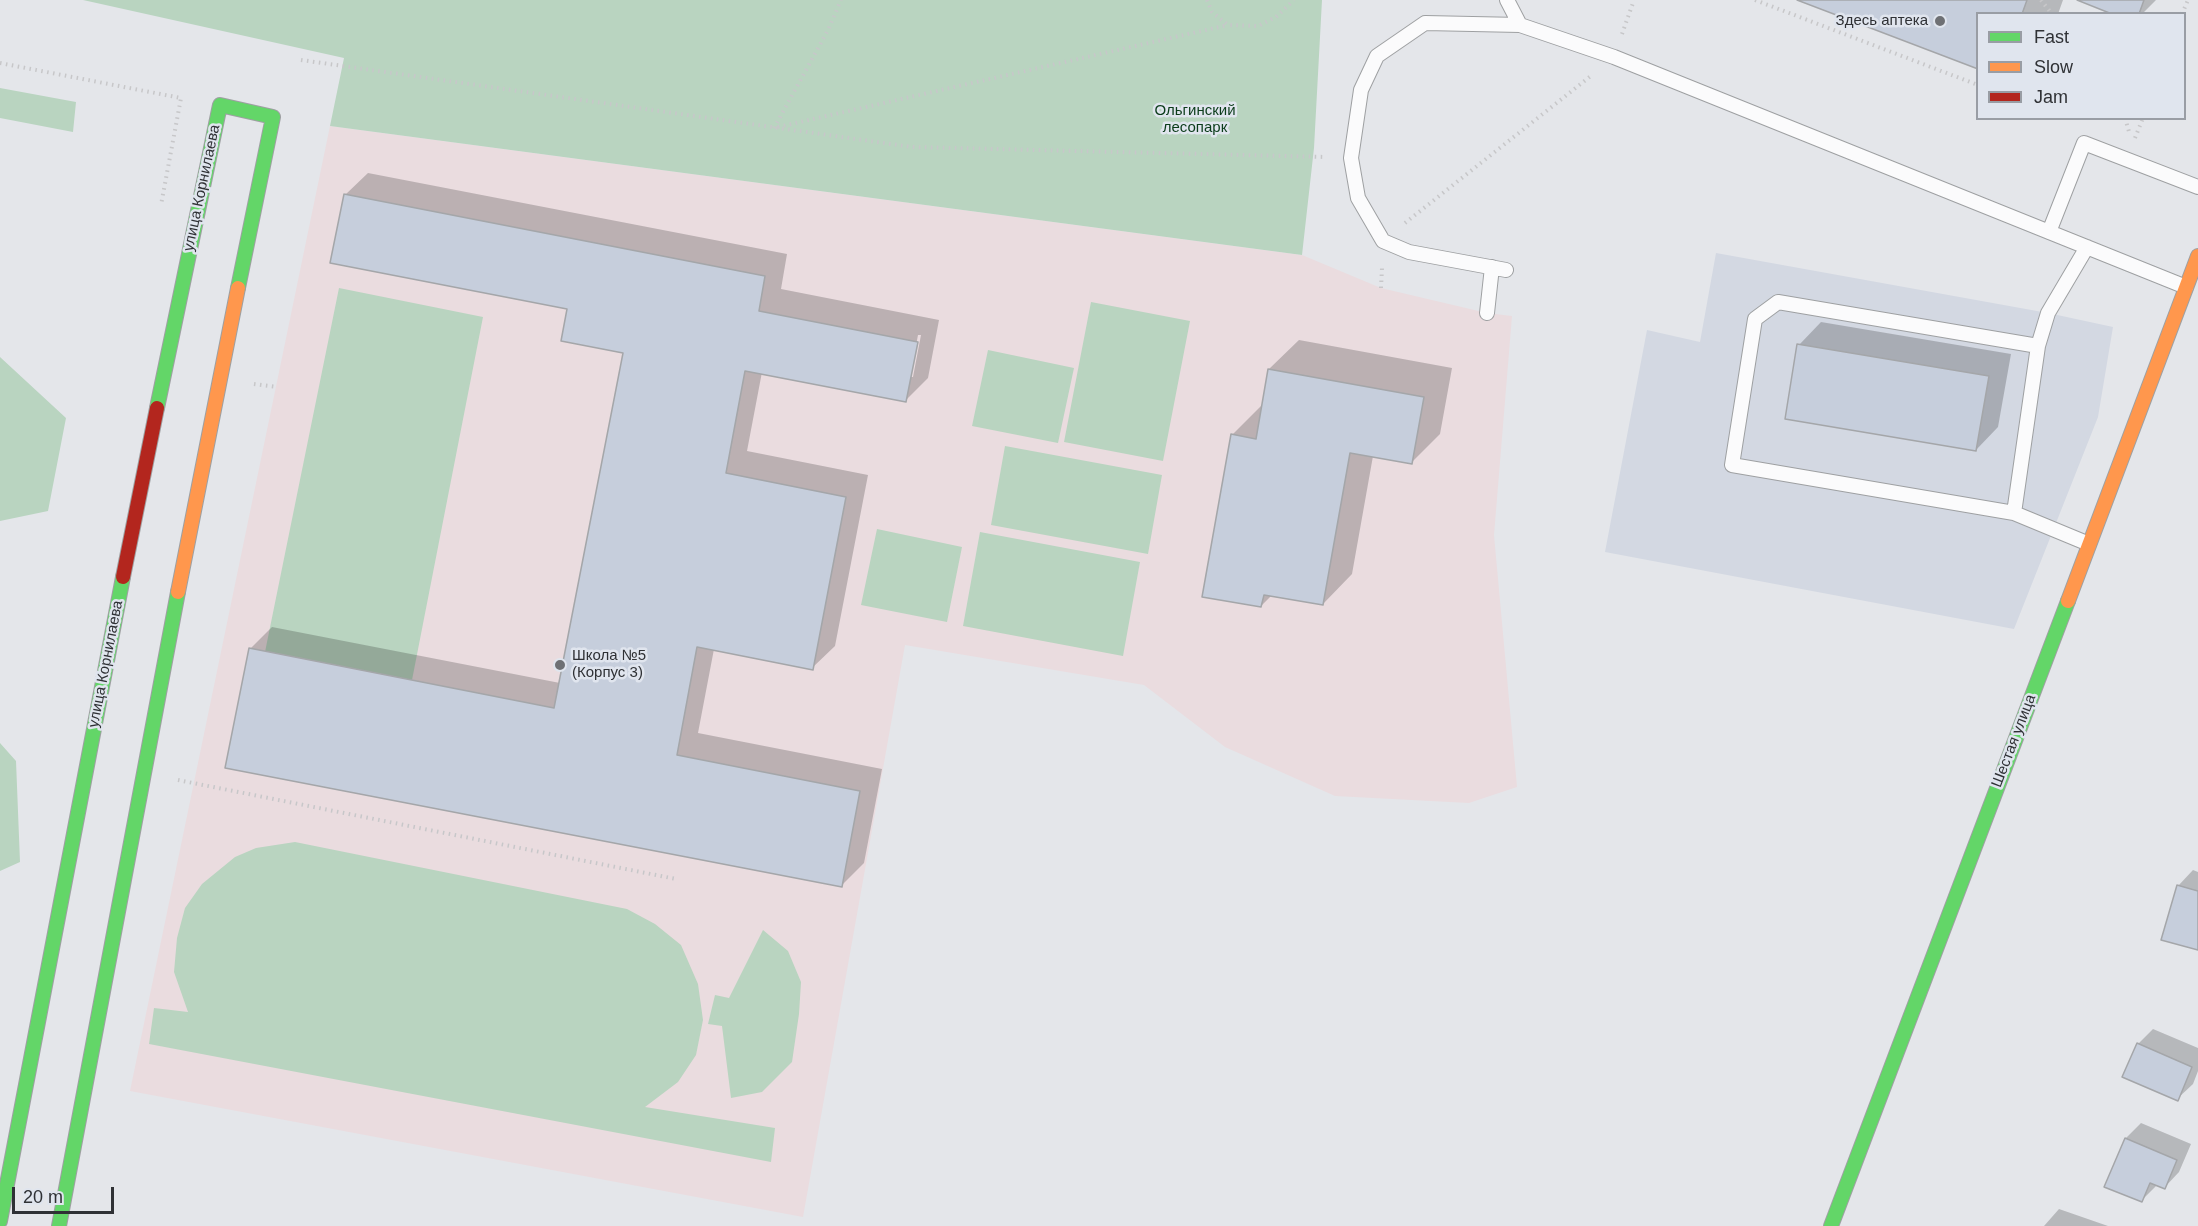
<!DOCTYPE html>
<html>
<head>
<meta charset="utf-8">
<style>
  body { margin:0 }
  #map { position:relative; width:2198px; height:1226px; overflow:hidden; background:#e4e6ea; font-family:Helvetica,sans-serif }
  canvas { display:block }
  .legend { position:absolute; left:1976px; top:12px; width:210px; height:108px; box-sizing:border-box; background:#e0e5ee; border:2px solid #999da4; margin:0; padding:8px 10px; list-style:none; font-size:18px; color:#2f3135 }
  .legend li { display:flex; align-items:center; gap:12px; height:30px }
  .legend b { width:30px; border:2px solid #999da4 }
  .scale { position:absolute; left:12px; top:1187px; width:102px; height:27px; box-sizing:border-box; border:3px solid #2f3135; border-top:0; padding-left:8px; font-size:18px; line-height:21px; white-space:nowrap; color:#2f3135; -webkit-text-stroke:4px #e0e5ee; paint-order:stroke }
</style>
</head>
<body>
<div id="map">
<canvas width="2198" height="1226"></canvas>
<ul class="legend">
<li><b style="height:8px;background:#63d668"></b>Fast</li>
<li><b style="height:8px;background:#ff974d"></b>Slow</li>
<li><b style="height:8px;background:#b3261e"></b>Jam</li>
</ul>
<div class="scale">20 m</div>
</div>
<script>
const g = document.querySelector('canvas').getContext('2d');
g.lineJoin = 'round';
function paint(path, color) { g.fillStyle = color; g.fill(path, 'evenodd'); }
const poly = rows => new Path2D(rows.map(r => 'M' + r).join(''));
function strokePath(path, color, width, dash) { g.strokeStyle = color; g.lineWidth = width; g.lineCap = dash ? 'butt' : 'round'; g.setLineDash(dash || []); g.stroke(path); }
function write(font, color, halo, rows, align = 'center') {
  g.font = font + ' Helvetica,sans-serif'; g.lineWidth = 5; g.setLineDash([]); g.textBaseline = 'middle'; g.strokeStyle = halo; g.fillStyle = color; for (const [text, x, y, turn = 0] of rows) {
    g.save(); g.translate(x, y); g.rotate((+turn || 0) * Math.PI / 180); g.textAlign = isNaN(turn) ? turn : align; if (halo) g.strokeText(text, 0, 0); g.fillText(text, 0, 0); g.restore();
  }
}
const built = poly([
  [1716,253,2048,313,2113,327,2098,417,2014,629,1605,552,1647,330,1700,342]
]);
const education = poly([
  [330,126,1302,255,1381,288,1487,313,1512,316,1494,535,1517,787,1469,803,1335,796,1225,747,1144,685,905,645,803,1217,130,1091]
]);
const green = poly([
  [83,0,1322,0,1314,148,1302,255,330,126,344,58],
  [0,88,76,102,73,132,0,118],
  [339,288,483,317,412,680,265,652],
  [1091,302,1190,321,1163,461,1064,442],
  [988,350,1074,368,1058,443,972,426],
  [0,357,66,418,48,511,0,521],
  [1005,446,1162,475,1148,554,991,525],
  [877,529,962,547,947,622,861,605],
  [980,532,1140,562,1123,656,963,626],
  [0,743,16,761,20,862,0,871],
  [295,842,627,909,655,924,681,945,698,984,703,1020,696,1055,678,1082,645,1107,775,1128,771,1162,149,1044,154,1008,188,1012,174,972,177,938,185,908,202,884,235,857,256,848],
  [763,930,788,951,801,982,799,1014,792,1062,762,1092,731,1098,722,1026,708,1024,715,995,729,998]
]);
const shadow = poly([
  [1801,0,2063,0,2058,14,1978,14],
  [2082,0,2156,0,2142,14,2117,14],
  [368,173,787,254,781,289,939,320,928,378,906,400,762,372,747,451,868,475,835,646,812,668,714,649,698,733,882,769,864,863,841,886,250,649,272,627,560,683,625,351,569,308,345,195],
  [918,335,921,335,913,377,910,377],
  [1821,322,2011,354,1998,427,1976,450,1799,345],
  [1299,340,1452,368,1440,434,1411,463,1373,456,1352,574,1323,604,1272,595,1261,606,1232,435,1261,406,1263,406,1269,369],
  [2193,870,2198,872,2198,948,2178,886],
  [2153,1029,2198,1048,2198,1071,2193,1084,2177,1099,2138,1044],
  [2141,1123,2191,1144,2179,1172,2164,1188,2157,1185,2142,1200,2106,1186,2126,1138],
  [2059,1209,2108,1226,2044,1226]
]);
const building = poly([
  [1797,0,2027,0,2022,14,1978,14,1978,69,1797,0],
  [2077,0,2144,0,2139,14,2112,14,2077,0],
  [344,194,765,276,759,311,918,342,906,402,745,371,726,473,846,497,813,670,697,647,677,755,860,791,842,887,225,768,249,648,554,708,623,353,561,341,567,309,330,263,344,194],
  [1797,344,1989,376,1976,451,1785,419,1797,344],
  [1268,369,1424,397,1412,464,1350,453,1323,605,1264,595,1261,607,1202,597,1231,434,1256,439,1268,369],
  [2177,885,2198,891,2198,950,2161,940,2177,885],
  [2137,1043,2192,1067,2178,1101,2122,1077,2137,1043],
  [2125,1138,2177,1160,2165,1189,2150,1183,2142,1202,2104,1187,2125,1138]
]);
const path = poly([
  [1207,0,1212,12,1228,25,1258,26,1276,17,1294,0],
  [1755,0,1978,85],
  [2041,0,2052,14],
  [2182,14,2188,0],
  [1622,34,1634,0],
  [301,60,912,147,1326,157],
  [0,63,181,98,161,205],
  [2125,118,2130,135],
  [778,127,1228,25],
  [774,128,828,30,841,0],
  [2135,138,2143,118],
  [1405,223,1592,75],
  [1381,288,1382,268],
  [254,384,277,387],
  [178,780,676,879]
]);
const lane = poly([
  [1507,0,1520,25],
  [2049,232,2084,143,2198,187],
  [1506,270,1409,252,1383,241,1358,198,1351,158,1361,90,1377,56,1425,23,1520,25,1614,57,2186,287],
  [1487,313,1492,267],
  [2038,346,2014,513,1732,465,1755,319,1778,302,2038,346,2048,313,2087,247],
  [2014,513,2089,544]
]);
const fast = poly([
  [157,408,220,105,273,117,238,288],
  [0,1221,123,577],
  [59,1226,178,592],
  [1831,1226,2068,601]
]);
const slow = poly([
  [178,592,238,288],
  [2068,601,2198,256]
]);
const jam = poly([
  [123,577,157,408]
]);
const markers = [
  [1940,21,6,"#6e7074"],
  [560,665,6,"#6e7074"]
];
const poiNames = [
  ["Здесь аптека",1928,21],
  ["Школа №5",572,656,"left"],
  ["(Корпус 3)",572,673,"left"]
];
const parkNames = [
  ["Ольгинский",1195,111],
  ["лесопарк",1195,128]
];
const streetNames = [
  ["улица Корнилаева",202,188,-78],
  ["улица Корнилаева",106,664,-79],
  ["Шестая улица",2014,741,-69]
];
paint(built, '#d3d8e2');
paint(education, '#eadcdf');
paint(green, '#b9d4c0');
paint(shadow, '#0003');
paint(building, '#c6cedc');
strokePath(building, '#a4a6a9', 1.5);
strokePath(lane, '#9ea0a2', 16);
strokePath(fast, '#9ea0a2', 16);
strokePath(slow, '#9ea0a2', 16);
strokePath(jam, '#9ea0a2', 16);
strokePath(path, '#c7c7c9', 4, [1.5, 4.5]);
strokePath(lane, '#fbfbfc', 14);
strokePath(fast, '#63d668', 14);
strokePath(slow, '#ff974d', 14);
strokePath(jam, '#b3261e', 14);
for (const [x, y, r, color] of markers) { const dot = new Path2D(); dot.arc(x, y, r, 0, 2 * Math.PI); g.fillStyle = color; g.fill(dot); strokePath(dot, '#e0e5ee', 2); }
write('15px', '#2f3135', '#e0e5ee', poiNames, 'right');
write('15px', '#0b3c1a', '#e0e5ee', parkNames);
write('15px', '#2f3135', '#e0e5ee', streetNames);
</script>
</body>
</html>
